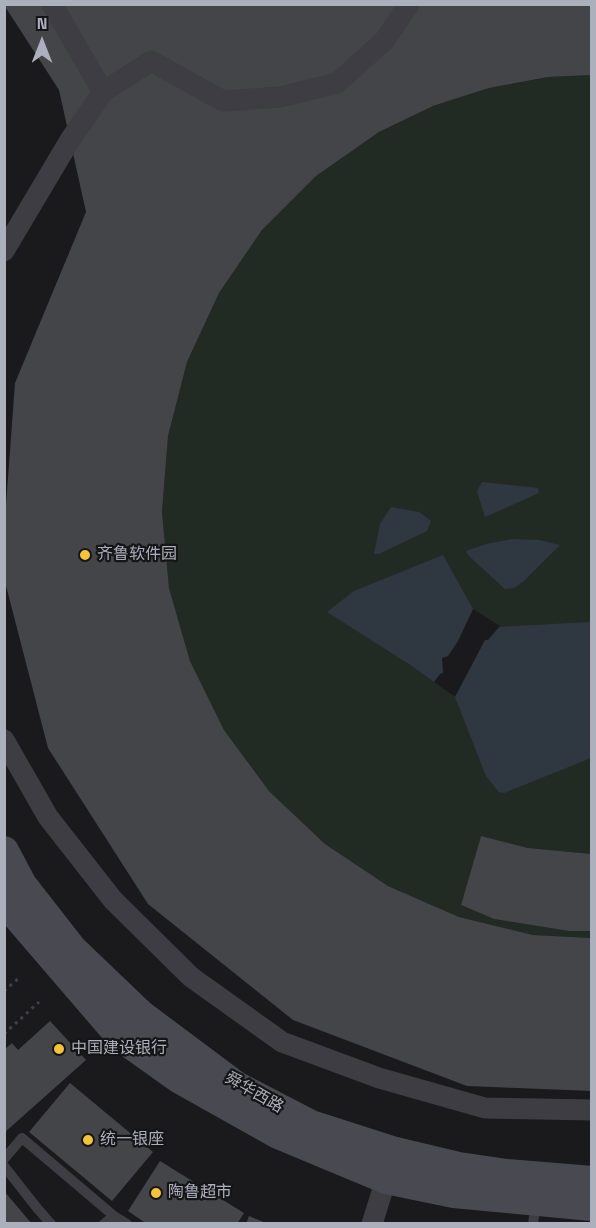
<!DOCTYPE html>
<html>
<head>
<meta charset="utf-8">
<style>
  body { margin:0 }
  #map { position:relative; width:596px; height:1228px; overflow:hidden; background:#1a1a1c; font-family:"Space Grotesk",sans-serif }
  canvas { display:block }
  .frame { position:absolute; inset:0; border:6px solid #acb0bc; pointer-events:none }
  .north { position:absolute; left:12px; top:12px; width:60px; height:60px; -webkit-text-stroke:4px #151517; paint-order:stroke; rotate:0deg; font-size:16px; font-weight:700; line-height:24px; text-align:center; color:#acb0bc }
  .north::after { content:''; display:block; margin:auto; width:21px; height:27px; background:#acb0bc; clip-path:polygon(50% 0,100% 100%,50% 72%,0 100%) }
</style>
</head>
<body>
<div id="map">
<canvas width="596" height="1228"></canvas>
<div class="frame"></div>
<div class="north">N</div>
</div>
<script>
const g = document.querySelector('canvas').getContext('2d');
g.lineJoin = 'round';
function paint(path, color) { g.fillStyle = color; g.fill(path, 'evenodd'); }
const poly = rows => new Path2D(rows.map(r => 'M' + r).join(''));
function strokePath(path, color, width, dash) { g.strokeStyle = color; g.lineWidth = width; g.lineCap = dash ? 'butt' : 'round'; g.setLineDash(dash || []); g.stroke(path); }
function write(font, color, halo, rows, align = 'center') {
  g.font = font + ' "Space Grotesk","Noto Sans SC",sans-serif'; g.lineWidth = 4.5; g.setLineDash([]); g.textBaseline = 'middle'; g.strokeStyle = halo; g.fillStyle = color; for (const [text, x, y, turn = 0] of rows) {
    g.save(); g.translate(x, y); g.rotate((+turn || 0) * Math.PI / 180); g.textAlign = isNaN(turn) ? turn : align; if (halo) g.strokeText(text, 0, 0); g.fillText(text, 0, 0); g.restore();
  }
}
const green = poly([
  [591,75,591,854,528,848,481,836,461,905,494,919,569,931,591,931,591,938,533,935,459,917,388,886,325,844,269,791,224,730,190,661,169,588,162,512,168,436,187,362,219,293,262,230,316,176,379,132,433,106,489,88,548,77]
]);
const water = poly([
  [482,482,538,488,539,493,485,517,477,491],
  [391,507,419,512,431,521,427,531,379,554,374,554,380,524],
  [512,539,539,540,560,545,524,581,514,588,505,589,469,556,466,551,486,544],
  [443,555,473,609,497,627,591,622,591,758,504,793,499,792,486,776,455,697,412,666,327,612,354,591]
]);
const pier = poly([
  [473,609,500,626,488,640,485,640,455,697,434,682,440,674,443,673,442,658,448,656,458,641]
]);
const building = poly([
  [4,5,592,5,592,75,548,77,489,88,433,106,379,132,316,176,262,230,219,293,187,362,168,436,162,512,169,588,190,661,224,730,269,791,325,844,388,886,459,917,533,935,592,938,592,1091,467,1086,293,1020,148,904,48,748,4,578,4,532,15,383,86,212,59,90],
  [481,836,528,848,592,854,592,931,569,931,494,919,461,905],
  [50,1021,86,1060,4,1133,4,1050,12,1043,18,1050],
  [70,1083,153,1152,112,1201,29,1132],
  [160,1161,244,1213,237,1224,147,1224,128,1211],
  [4,1191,32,1224,4,1224],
  [249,1216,268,1224,246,1224]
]);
const path = poly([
  [4,991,20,977],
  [4,1034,39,1002]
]);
const service = poly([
  [4,1159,22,1138,114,1216,104,1224],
  [4,1166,37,1208,51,1224],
  [114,1216,127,1224],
  [533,1224,536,1202]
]);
const minor = poly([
  [52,4,103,92],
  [4,251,70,140,103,92,151,61,223,101,280,97,337,83,385,40,409,4],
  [4,740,48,817,113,900,191,977,282,1042,379,1078,485,1108,592,1110],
  [372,1224,386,1179]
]);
const secondary = poly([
  [4,851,22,885,72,949,141,1015,236,1086,311,1125,392,1151,459,1167,507,1174,592,1181],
  [4,901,121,1037,180,1079,278,1134,386,1179,454,1193,592,1206]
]);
const markers = [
  [85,555,6,"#f4c33a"],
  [59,1049,6,"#f4c33a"],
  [88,1140,6,"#f4c33a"],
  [156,1193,6,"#f4c33a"]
];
const poiNames = [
  ["齐鲁软件园",97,555],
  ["中国建设银行",71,1049],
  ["统一银座",100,1140],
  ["陶鲁超市",168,1193]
];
const streetNames = [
  ["舜华西路",254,1093,30]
];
paint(green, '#222b23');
paint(water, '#2f3841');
paint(pier, '#1a1a1c');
paint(building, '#444549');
strokePath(path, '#414248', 3, [3, 4.5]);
strokePath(service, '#3d3d43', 10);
strokePath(minor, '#3d3d43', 21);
strokePath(secondary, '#494a51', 30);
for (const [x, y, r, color] of markers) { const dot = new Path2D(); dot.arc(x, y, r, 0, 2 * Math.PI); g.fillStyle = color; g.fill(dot); strokePath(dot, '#151517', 2); }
write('16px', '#acb0bc', '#151517', poiNames, 'left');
write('16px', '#acb0bc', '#151517', streetNames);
</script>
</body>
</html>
